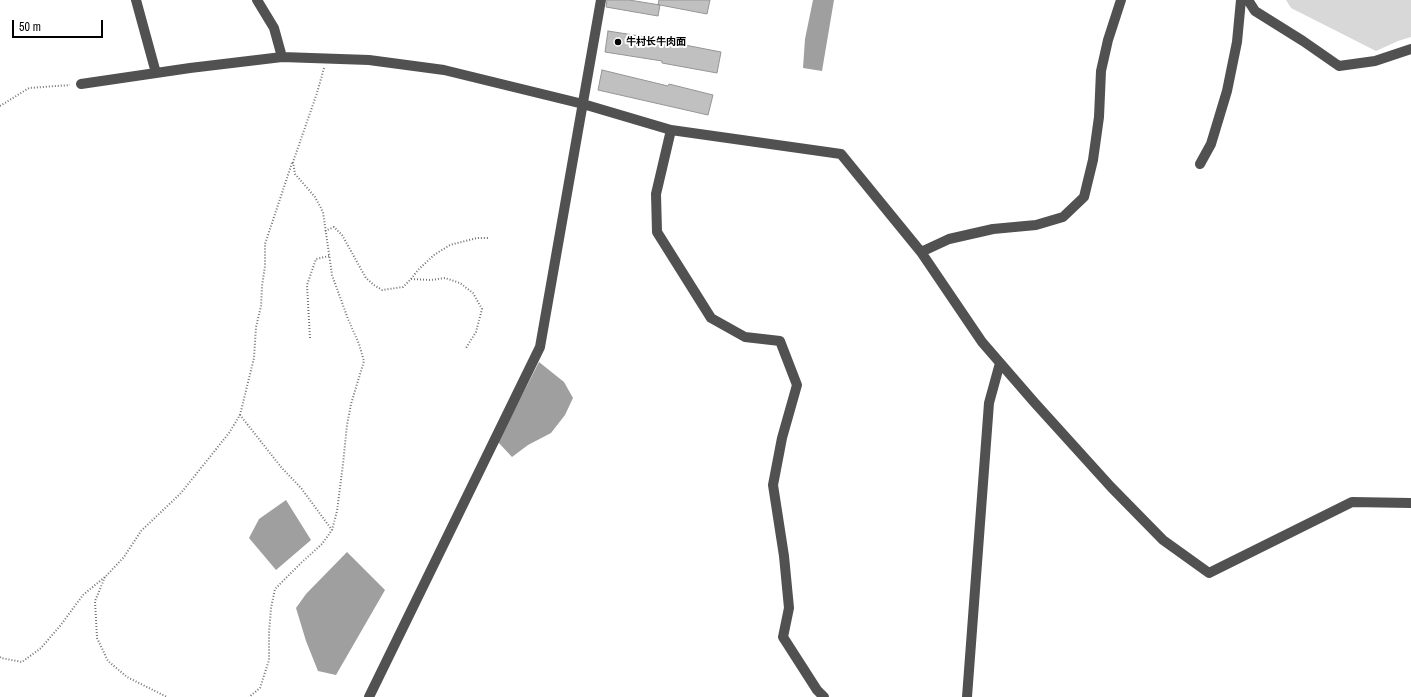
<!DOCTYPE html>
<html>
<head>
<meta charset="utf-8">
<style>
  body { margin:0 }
  #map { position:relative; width:1411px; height:697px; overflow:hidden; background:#fff; font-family:"Archivo Narrow",sans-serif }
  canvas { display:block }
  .scale { position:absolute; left:12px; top:20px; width:91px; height:18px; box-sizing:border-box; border:2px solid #000; border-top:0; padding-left:5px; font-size:12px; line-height:14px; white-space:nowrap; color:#000; -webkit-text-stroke:3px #fff; paint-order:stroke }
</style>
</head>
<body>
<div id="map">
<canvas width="1411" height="697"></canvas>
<div class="scale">50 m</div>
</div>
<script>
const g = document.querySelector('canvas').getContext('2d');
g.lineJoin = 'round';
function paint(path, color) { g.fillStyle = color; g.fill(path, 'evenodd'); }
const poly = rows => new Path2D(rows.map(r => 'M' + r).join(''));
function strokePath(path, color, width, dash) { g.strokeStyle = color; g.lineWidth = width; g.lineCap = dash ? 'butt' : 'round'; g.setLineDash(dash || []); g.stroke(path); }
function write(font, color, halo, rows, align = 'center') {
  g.font = font + ' "Archivo Narrow","Noto Sans SC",sans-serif'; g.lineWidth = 4; g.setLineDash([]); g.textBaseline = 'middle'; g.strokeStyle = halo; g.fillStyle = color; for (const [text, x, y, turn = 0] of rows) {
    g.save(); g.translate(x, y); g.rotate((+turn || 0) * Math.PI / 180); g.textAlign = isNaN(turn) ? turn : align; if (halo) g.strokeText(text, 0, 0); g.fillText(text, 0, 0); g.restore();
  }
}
const green = poly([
  [1286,0,1411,0,1411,37,1398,41,1376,51,1291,8]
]);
const water = poly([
  [813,0,834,0,822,71,803,68,805,39],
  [539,362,564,382,573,398,565,415,551,433,528,445,512,457,498,442],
  [286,500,311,540,276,570,249,538,259,519],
  [347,552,385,590,336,675,318,671,306,641,296,608,306,594]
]);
const building = poly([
  [607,0,629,0,660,5,658,5,659,0,710,0,707,14,660,5,658,16,606,7,607,0],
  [608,31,659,39,659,40,721,52,717,73,662,63,662,61,605,52,608,31],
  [602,70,668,86,669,84,713,95,708,115,598,90,602,70]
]);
const path = poly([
  [324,68,317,93,293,162,295,174,315,197,323,212,332,275,348,319,359,344,364,361,351,404,347,425,343,464,337,511,332,530],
  [0,106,29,88,70,85],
  [325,231,334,227,342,235,366,278,374,285,382,290,403,287,411,279,418,270,434,255,450,245,477,238,488,238],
  [411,279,431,280,445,278,460,283,473,293,482,309,476,332,466,348],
  [310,338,307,285,316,259,329,256],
  [240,415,254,358,256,327,261,306,262,286,265,266,265,244,292,163],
  [105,577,95,601,97,638,108,661,127,677,167,697],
  [0,657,1,658,22,662,41,648,60,626,83,595,106,576,124,557,141,531,181,493,229,433,240,415,281,467,301,488,332,530,322,544,301,563,275,589,271,608,269,633,269,660,260,688,249,697]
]);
const minor = poly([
  [136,0,156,73],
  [257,0,274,28,282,57,369,60,444,70,583,104,671,130],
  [1121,0,1108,40,1101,71,1099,117,1093,160,1084,197,1063,217,1036,225,993,229,949,239,921,252,982,342,1034,402,1111,487,1163,540,1209,573,1352,502,1411,503],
  [1248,0,1255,11,1303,41,1339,66,1375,61,1411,49],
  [81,84,190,68,282,57],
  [1200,164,1211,144,1227,91,1237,42,1241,0],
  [369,697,540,347,601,0],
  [824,697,817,690,783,637,789,608,784,556,773,485,782,438,797,385,780,341,745,337,711,318,657,232,656,194,671,130,841,154,921,252],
  [967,697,989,403,1000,363]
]);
const markers = [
  [618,42,4,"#000"]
];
const poiNames = [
  ["牛村长牛肉面",626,42]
];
paint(green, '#d8d8d8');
paint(water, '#9f9f9f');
paint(building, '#c0c0c0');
strokePath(building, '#959595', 1);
strokePath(path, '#737373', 2, [1, 2]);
strokePath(minor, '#515151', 10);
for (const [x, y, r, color] of markers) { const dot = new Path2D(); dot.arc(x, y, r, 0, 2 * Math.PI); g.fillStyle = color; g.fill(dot); strokePath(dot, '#fff', 1.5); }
write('bold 10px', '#000', '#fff', poiNames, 'left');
</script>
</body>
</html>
